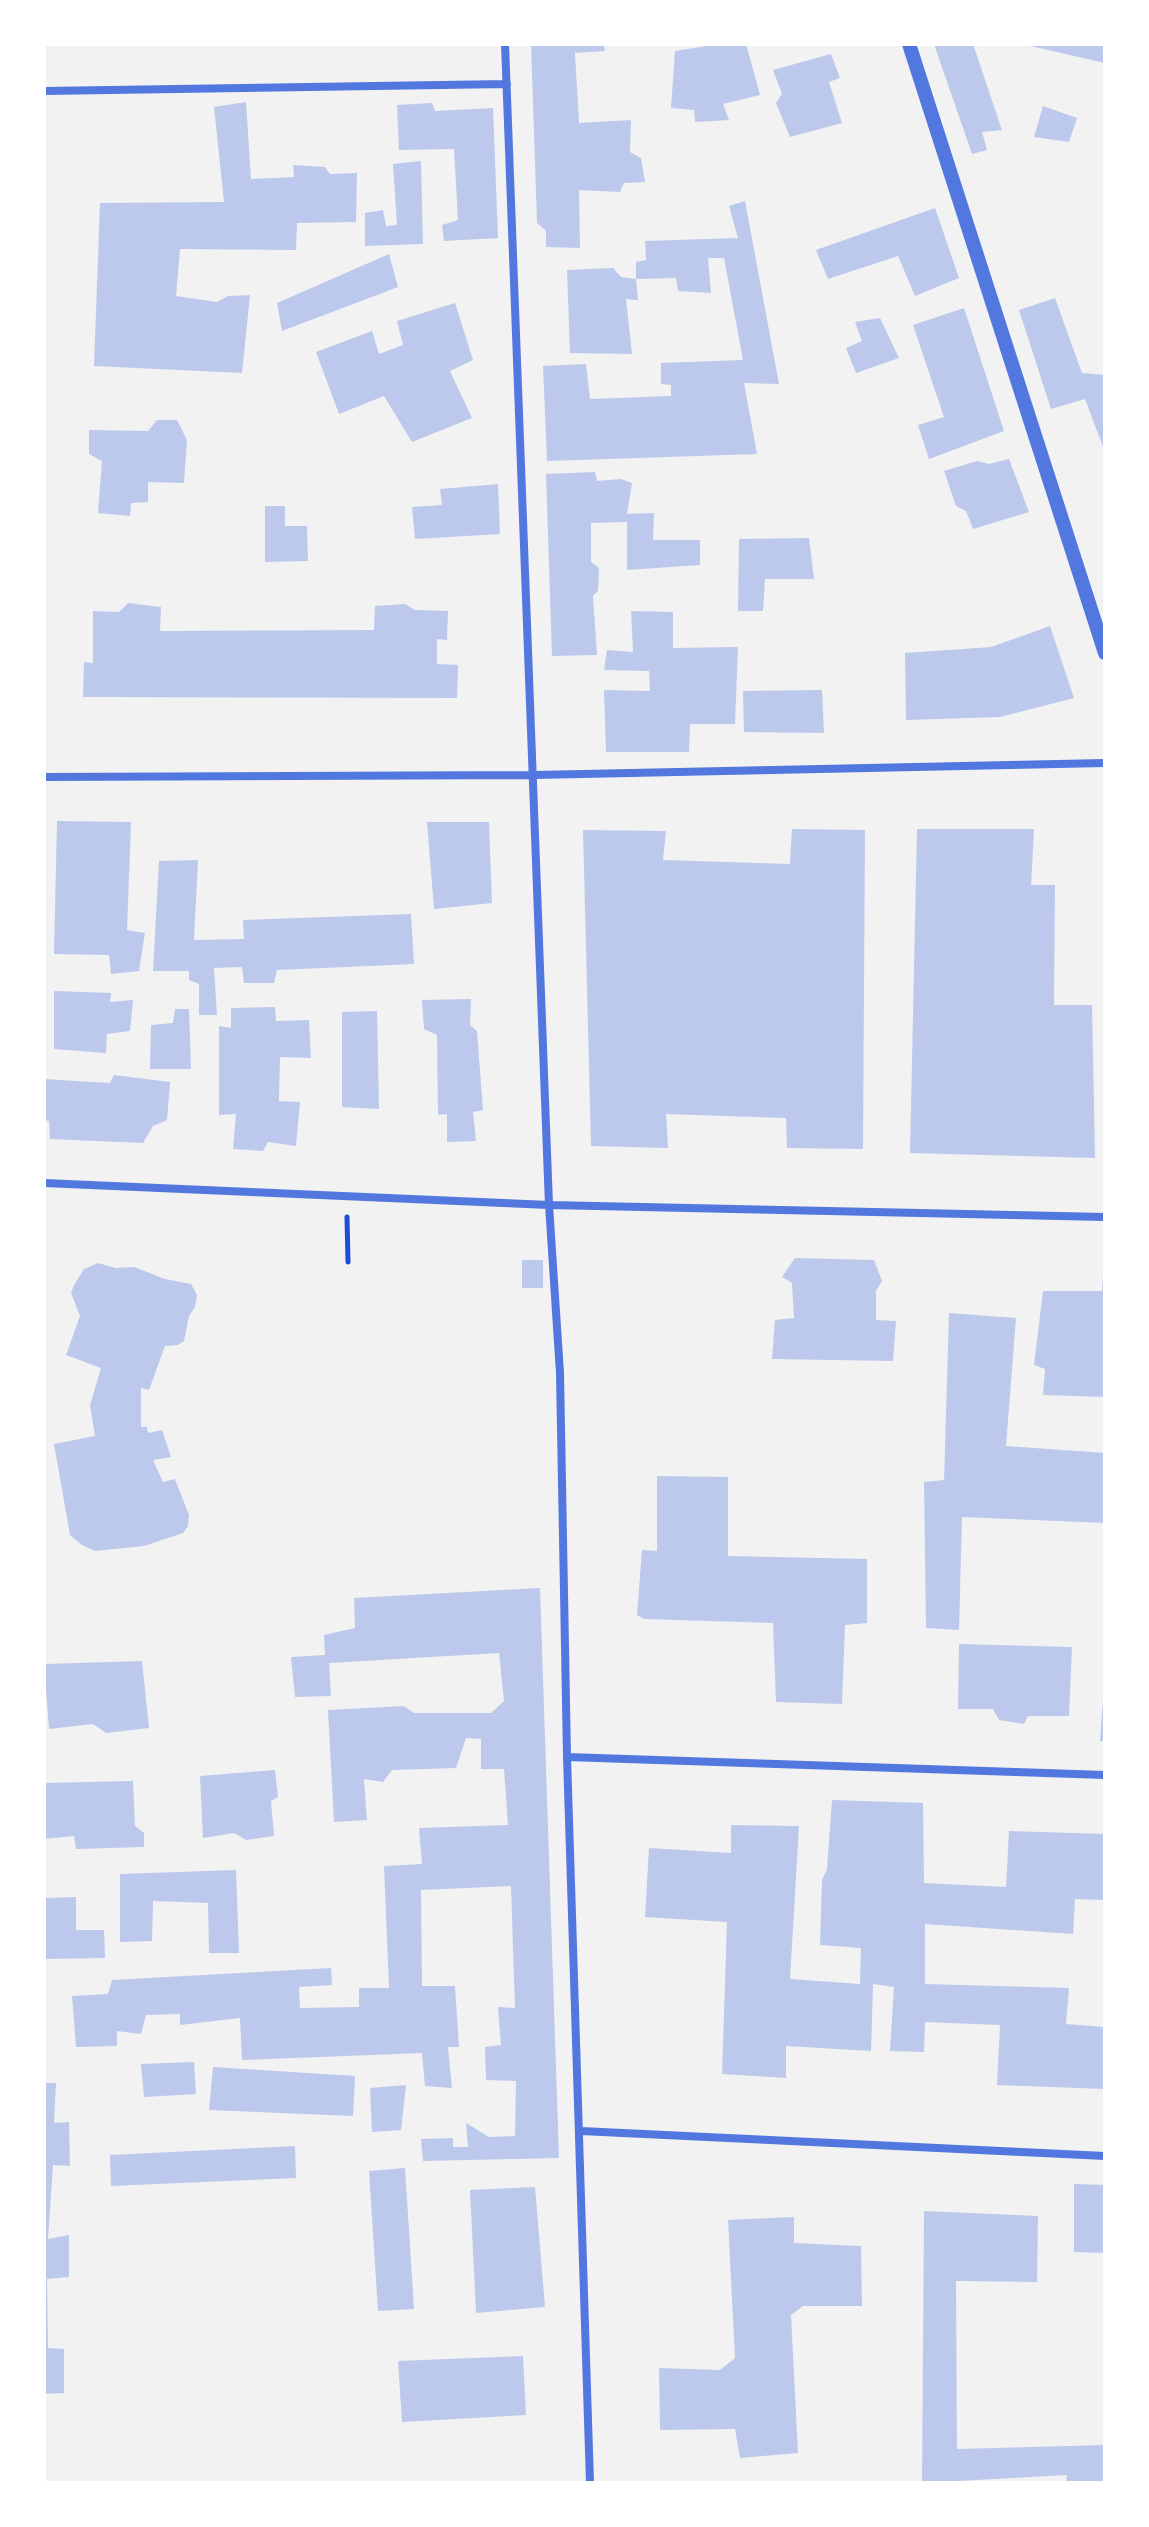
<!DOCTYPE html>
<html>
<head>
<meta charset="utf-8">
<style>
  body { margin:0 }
  #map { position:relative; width:1149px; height:2527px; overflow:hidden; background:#f2f2f2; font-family:"Varela Round",sans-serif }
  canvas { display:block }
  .frame { position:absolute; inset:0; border:46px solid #fff; pointer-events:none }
</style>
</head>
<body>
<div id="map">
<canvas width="1149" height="2527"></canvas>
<div class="frame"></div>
</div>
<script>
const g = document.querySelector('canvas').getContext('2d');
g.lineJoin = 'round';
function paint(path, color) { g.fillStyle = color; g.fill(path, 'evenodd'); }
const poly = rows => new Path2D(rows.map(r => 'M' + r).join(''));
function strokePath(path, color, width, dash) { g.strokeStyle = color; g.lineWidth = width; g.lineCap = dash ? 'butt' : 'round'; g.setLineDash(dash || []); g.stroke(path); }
const building = poly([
  [531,44,604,44,605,51,575,53,579,123,631,120,630,152,641,158,645,182,624,183,620,192,579,190,580,248,546,247,546,231,537,223],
  [720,44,746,44,760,95,723,104,729,120,695,122,694,110,671,108,675,51],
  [934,44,973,44,1002,130,982,132,987,150,972,154],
  [1026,44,1105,44,1105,63,1026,45],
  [831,54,840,78,829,82,842,123,790,137,776,103,782,94,773,70],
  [246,102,251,179,294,177,293,165,325,167,330,174,357,173,356,222,297,223,296,250,180,249,176,296,217,302,228,296,250,295,242,373,94,366,100,203,224,202,214,107],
  [432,103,435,111,493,108,498,238,444,241,442,225,458,220,454,149,399,150,397,105],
  [1043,106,1077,118,1069,142,1034,137],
  [421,161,423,244,365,246,365,213,383,210,386,226,397,225,393,164],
  [745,201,779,384,744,383,757,454,547,461,543,366,586,364,590,399,671,396,671,385,661,384,661,363,743,360,724,258,708,258,711,293,678,291,676,278,636,279,638,300,626,299,632,354,570,353,567,270,613,268,621,277,636,279,636,262,646,260,645,241,738,238,729,206],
  [935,208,959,278,915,296,898,256,828,279,816,250],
  [389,254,398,287,282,331,277,303],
  [1055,298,1082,373,1105,375,1105,452,1085,399,1051,409,1019,310],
  [455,303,473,360,450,371,472,418,412,442,384,396,339,414,316,352,372,331,379,354,403,345,397,321],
  [964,308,1004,431,929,459,918,425,944,417,913,325],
  [880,318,899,358,856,373,846,348,862,341,855,322],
  [157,420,177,420,187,440,184,483,148,482,148,502,131,503,130,516,98,513,102,461,89,454,89,430,148,431],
  [1009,459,1029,512,973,529,966,511,956,506,944,471,977,461,989,464],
  [595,472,597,481,621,479,632,483,627,514,654,513,653,540,700,540,700,565,627,570,627,522,591,523,591,562,599,568,598,591,593,596,597,655,552,656,546,474],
  [498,484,500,534,415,539,412,507,442,505,440,489],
  [265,506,285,506,285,526,307,526,308,561,265,562],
  [809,538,814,579,765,579,763,611,738,611,739,539],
  [128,603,161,607,160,631,374,630,375,606,405,604,415,610,448,611,447,640,437,639,437,664,458,665,457,698,83,697,84,662,93,663,93,611,119,612],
  [631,611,673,612,673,648,738,647,735,724,690,724,689,752,606,752,604,690,650,691,649,671,604,670,607,650,633,652],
  [1050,626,1074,698,1000,717,906,720,905,653,991,647],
  [822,690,824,733,744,732,743,691],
  [57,821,131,822,127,930,145,933,139,971,111,974,109,955,54,954],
  [427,822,489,822,492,903,434,909],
  [792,829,865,830,863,1149,787,1148,786,1118,666,1114,668,1148,591,1146,583,830,666,831,663,860,790,864],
  [917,829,1034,829,1031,885,1055,885,1054,1005,1092,1005,1095,1158,910,1153],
  [198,860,194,940,244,939,243,920,411,914,414,964,277,970,274,983,244,983,242,967,214,968,217,1015,199,1015,199,984,189,980,189,971,153,971,159,861],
  [54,991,111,993,110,1002,133,1000,130,1031,107,1034,106,1053,54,1049],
  [471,999,470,1025,477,1031,483,1110,473,1112,476,1141,447,1142,447,1114,438,1115,437,1035,424,1029,422,1000],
  [275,1007,276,1021,309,1020,311,1058,280,1057,279,1101,300,1102,296,1146,268,1142,263,1151,233,1149,236,1114,219,1115,219,1026,231,1028,231,1008],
  [175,1009,189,1009,191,1069,150,1069,151,1025,173,1023],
  [377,1011,379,1109,342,1107,342,1012],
  [114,1075,170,1082,167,1120,153,1126,143,1143,50,1139,49,1121,44,1120,44,1079,110,1083],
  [795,1258,874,1260,882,1281,876,1291,876,1320,896,1321,893,1361,772,1359,775,1320,794,1318,792,1283,782,1277],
  [522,1260,543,1260,543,1288,522,1288],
  [98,1263,116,1268,134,1267,165,1279,191,1284,197,1295,195,1307,189,1316,184,1341,178,1345,165,1346,149,1390,141,1388,141,1427,147,1427,148,1433,162,1430,171,1457,153,1460,163,1482,175,1479,189,1515,188,1526,183,1533,144,1546,95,1551,82,1545,70,1535,54,1444,95,1436,90,1405,101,1368,66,1355,80,1316,71,1293,74,1285,84,1269],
  [1103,1276,1105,1276,1105,1397,1043,1395,1045,1369,1034,1365,1043,1291,1102,1291],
  [949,1313,1016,1318,1006,1446,1105,1453,1105,1523,962,1517,959,1630,926,1628,924,1482,944,1480],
  [657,1476,728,1477,728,1556,867,1559,867,1623,845,1625,842,1704,776,1702,773,1623,644,1619,637,1615,642,1550,657,1551],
  [540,1588,559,2158,423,2161,421,2139,453,2138,453,2147,468,2147,466,2123,489,2137,515,2136,516,2081,486,2080,485,2047,501,2045,498,2007,515,2008,511,1886,421,1890,422,1986,455,1986,459,2047,448,2047,452,2088,425,2086,422,2053,242,2060,240,2018,180,2025,180,2014,146,2015,141,2034,117,2031,117,2046,76,2047,72,1996,108,1994,112,1980,331,1968,332,1985,299,1987,300,2008,359,2007,359,1988,389,1988,384,1866,422,1864,419,1828,508,1825,504,1769,481,1769,481,1739,466,1738,456,1768,392,1770,383,1782,364,1779,367,1820,334,1822,328,1710,404,1706,414,1713,491,1713,504,1701,499,1653,329,1663,331,1696,295,1697,291,1657,325,1655,324,1635,355,1628,354,1598],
  [959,1644,1072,1647,1069,1716,1028,1716,1024,1724,999,1720,993,1709,958,1709],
  [142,1661,149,1728,106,1733,93,1724,49,1729,44,1664],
  [1103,1701,1105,1701,1105,1741,1100,1741],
  [275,1770,278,1797,271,1801,274,1836,246,1840,234,1833,203,1838,200,1776],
  [133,1781,135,1826,144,1833,144,1847,76,1849,74,1836,44,1839,44,1783],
  [832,1800,923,1803,924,1883,1006,1887,1009,1831,1105,1834,1105,1900,1075,1899,1073,1934,925,1924,925,1984,1069,1988,1066,2024,1105,2027,1105,2089,997,2085,1000,2025,925,2022,924,2052,890,2051,894,1987,873,1984,871,2051,786,2046,786,2078,722,2074,727,1922,645,1917,649,1848,731,1853,731,1825,799,1826,790,1979,860,1984,861,1948,820,1945,822,1880,827,1869],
  [236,1870,239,1953,209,1953,208,1903,153,1901,152,1941,120,1942,120,1874],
  [76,1897,76,1930,104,1930,105,1958,44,1959,44,1898],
  [194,2062,196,2094,144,2097,141,2064],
  [213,2067,355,2076,353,2116,209,2110],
  [44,2083,56,2083,54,2123,69,2122,70,2166,53,2165,48,2239,69,2235,69,2277,47,2279,48,2348,64,2349,64,2393,44,2394],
  [406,2085,401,2130,372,2132,370,2088],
  [295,2146,296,2178,111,2186,110,2155],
  [405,2168,414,2309,378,2311,369,2171],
  [1074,2184,1105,2185,1105,2253,1074,2252],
  [535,2187,545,2307,476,2313,470,2190],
  [924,2211,1038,2216,1037,2282,956,2281,957,2449,1105,2445,1105,2483,1066,2483,1067,2475,922,2483],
  [794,2217,794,2243,861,2246,862,2306,803,2306,791,2315,798,2453,740,2458,735,2429,660,2430,659,2368,720,2370,735,2358,728,2220],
  [523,2356,526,2415,402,2422,398,2361]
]);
const path = poly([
  [347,1217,348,1262]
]);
const minor = poly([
  [505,44,549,1205,560,1373,567,1757,590,2483],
  [44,91,507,84],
  [44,777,535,775,1105,763],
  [44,1183,549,1205,1105,1217],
  [567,1757,1105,1775],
  [581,2131,1105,2156]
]);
const tertiary = poly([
  [909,44,1105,653]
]);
paint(building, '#bdc9ec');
strokePath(path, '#1d4ed8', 5);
strokePath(minor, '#5277de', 8);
strokePath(tertiary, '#5277de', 14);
</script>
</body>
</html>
